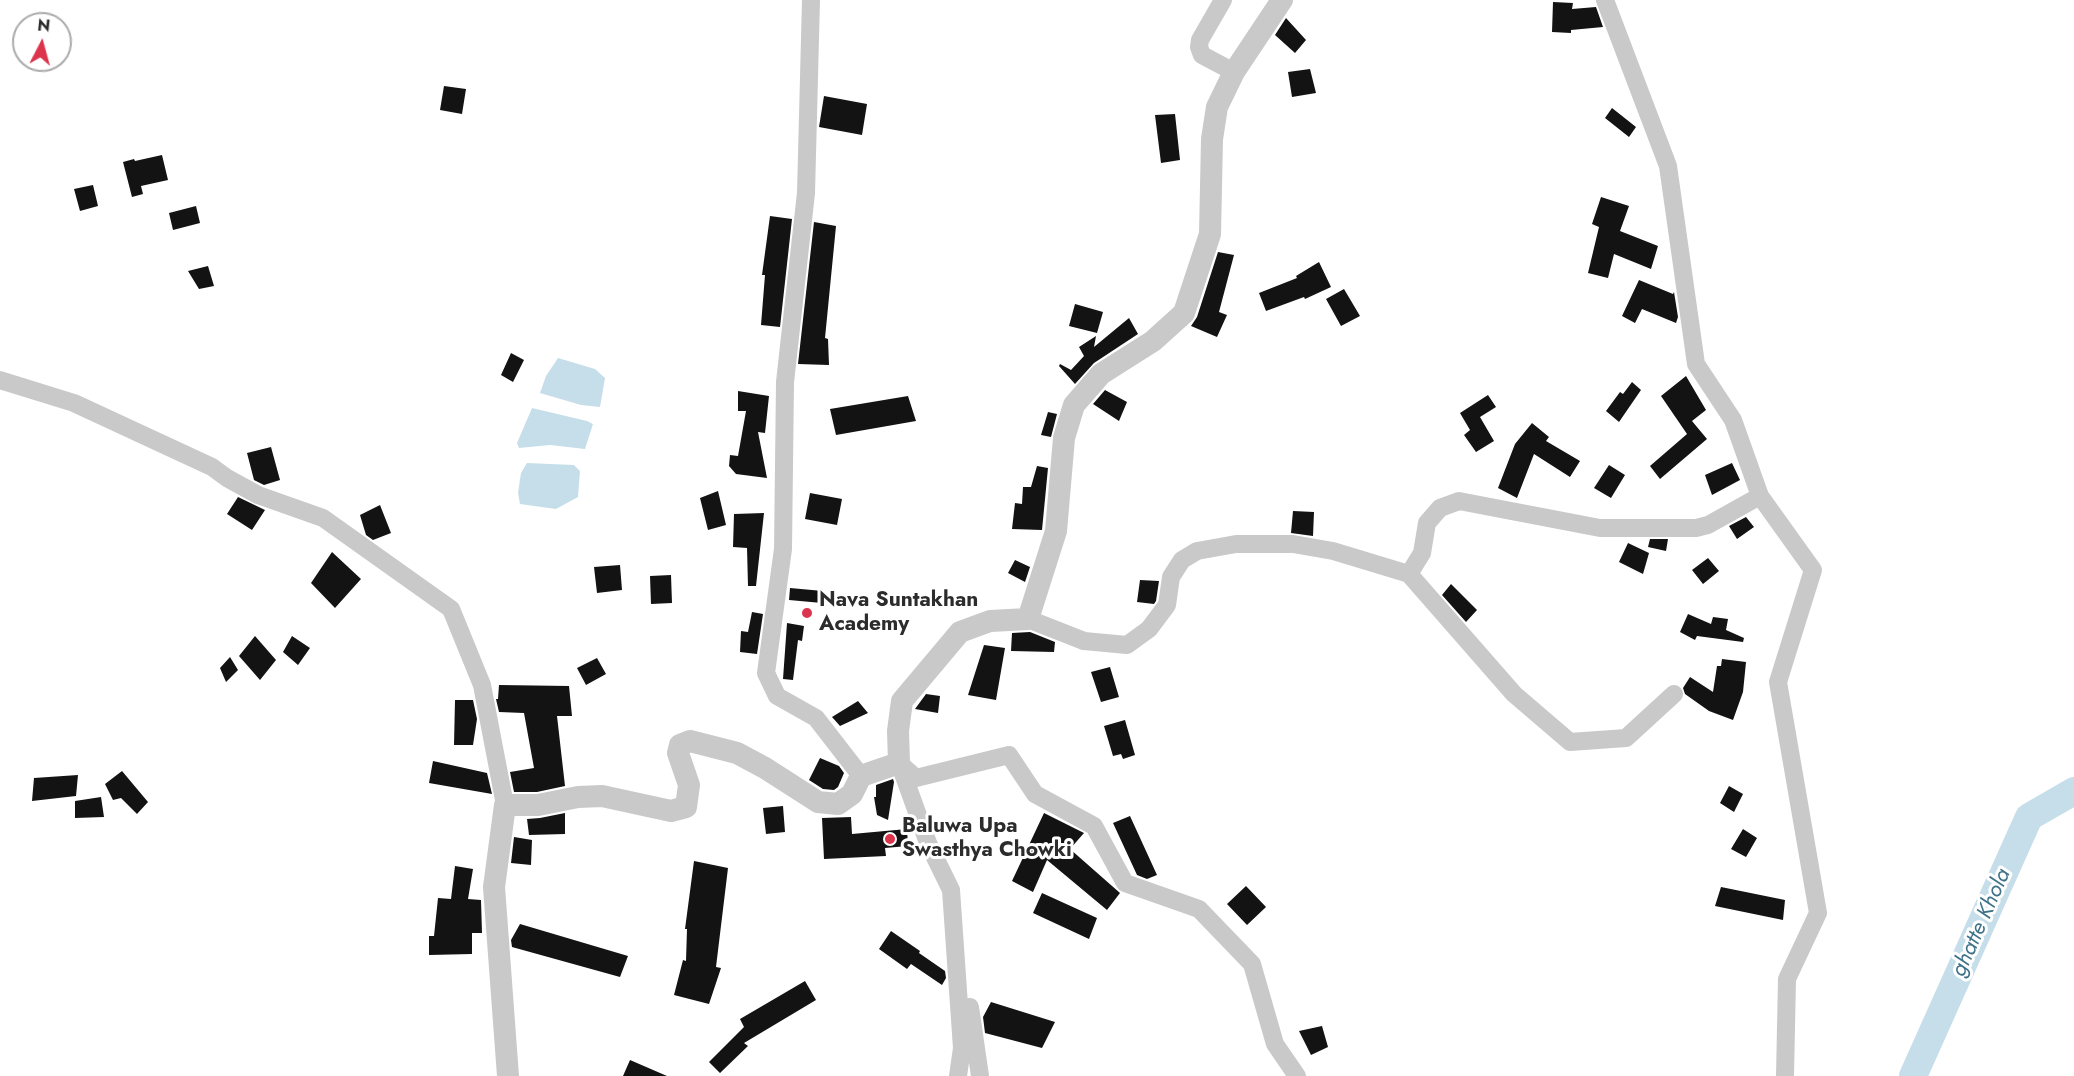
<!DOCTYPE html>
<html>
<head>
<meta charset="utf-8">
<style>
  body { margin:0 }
  #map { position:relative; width:2074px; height:1076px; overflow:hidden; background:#fff; font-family:Jost,sans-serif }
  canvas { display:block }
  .north { position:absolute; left:12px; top:12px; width:60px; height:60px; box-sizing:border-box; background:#fff; border:2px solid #ababab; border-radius:50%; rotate:6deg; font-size:16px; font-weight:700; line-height:24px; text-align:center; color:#2c2c2c }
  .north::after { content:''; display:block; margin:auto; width:21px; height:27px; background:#dd344d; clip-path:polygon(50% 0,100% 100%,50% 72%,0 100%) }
</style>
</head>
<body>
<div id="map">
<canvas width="2074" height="1076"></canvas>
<div class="north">N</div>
</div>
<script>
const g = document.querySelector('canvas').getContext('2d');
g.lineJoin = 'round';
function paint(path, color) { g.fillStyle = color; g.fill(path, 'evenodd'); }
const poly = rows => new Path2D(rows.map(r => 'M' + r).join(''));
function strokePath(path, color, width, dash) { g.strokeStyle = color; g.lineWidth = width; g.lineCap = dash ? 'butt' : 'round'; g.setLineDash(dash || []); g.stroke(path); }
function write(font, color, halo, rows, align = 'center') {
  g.font = font + ' Jost,sans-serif'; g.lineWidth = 6; g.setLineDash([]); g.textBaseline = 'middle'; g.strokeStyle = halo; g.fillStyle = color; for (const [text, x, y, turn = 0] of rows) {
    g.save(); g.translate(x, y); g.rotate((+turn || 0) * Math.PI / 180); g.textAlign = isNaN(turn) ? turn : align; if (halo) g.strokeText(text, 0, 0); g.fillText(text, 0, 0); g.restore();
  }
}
const water = poly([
  [558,358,595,369,605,378,600,407,581,405,540,393,546,376],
  [532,408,587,421,593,424,585,449,550,445,519,448,517,443],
  [527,463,574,465,580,471,578,497,556,509,520,504,518,493,521,473]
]);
const river = poly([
  [1913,1076,2029,817,2074,791]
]);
const building = poly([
  [1553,2,1573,3,1572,9,1596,7,1603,27,1571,30,1571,33,1552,32],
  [1286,18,1306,40,1295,53,1275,35],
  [1310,69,1316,93,1292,97,1288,72],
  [444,86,466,89,462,114,440,110],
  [824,96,867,104,862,135,819,127],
  [1612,108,1636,127,1629,137,1605,118],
  [1175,114,1180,160,1161,163,1155,115],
  [162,155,168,180,141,186,143,194,132,197,123,162,134,159,135,161],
  [93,185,98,206,80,211,74,189],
  [1601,197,1629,206,1620,231,1658,246,1651,269,1614,254,1608,278,1588,273,1599,227,1592,224],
  [196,206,200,223,173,230,169,213],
  [770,216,792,219,780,327,761,325,765,275,762,275],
  [814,222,836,226,825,338,828,339,829,365,798,364],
  [1218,252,1234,255,1219,312,1227,315,1217,337,1191,326,1197,317],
  [1319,262,1331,287,1305,299,1304,297,1266,311,1259,293,1297,278,1296,276],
  [208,266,214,286,199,289,188,271],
  [1639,280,1673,294,1674,292,1678,317,1676,323,1642,309,1635,323,1622,316],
  [1344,289,1360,316,1341,326,1326,299],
  [1075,304,1103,312,1097,333,1069,326],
  [1129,318,1138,334,1094,363,1075,384,1059,366,1060,364,1071,370,1084,356,1079,347,1096,336,1094,347],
  [511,353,524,360,513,382,501,375],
  [1686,376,1706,410,1692,421,1707,439,1660,479,1650,466,1687,434,1661,396],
  [1632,382,1641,390,1619,422,1606,411,1620,392,1623,394],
  [1105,390,1127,402,1119,421,1093,404],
  [738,391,769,396,765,433,758,432,767,478,736,474,729,466,730,455,738,456,746,411,738,411],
  [1488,395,1496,407,1480,417,1494,441,1476,452,1464,435,1470,430,1460,413],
  [908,396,916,421,836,435,830,409],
  [1048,412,1057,414,1051,437,1041,435],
  [1532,423,1549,437,1546,441,1580,461,1570,477,1534,454,1517,498,1498,488,1515,444],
  [271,447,280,480,264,485,254,480,247,453],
  [1732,463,1740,480,1712,495,1705,475],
  [1609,465,1625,475,1611,498,1594,488],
  [1037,466,1048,468,1042,530,1012,529,1015,503,1022,504,1023,487,1031,487],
  [718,491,726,525,708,530,700,498],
  [810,493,842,499,837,525,805,519],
  [238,497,265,510,252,530,227,514],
  [380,505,391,533,373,540,366,535,360,515],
  [1293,511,1314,512,1313,536,1291,533],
  [764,513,756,586,748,586,747,548,733,547,734,514],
  [1746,517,1754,527,1737,539,1729,526],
  [1650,539,1668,539,1666,551,1648,547],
  [1628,543,1649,553,1643,574,1619,562],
  [332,552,361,579,335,608,311,583],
  [1708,558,1719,571,1703,584,1692,570],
  [1015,560,1030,567,1025,582,1008,573],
  [620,565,622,590,597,593,594,567],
  [671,575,672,603,651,604,650,576],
  [1140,580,1159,581,1156,601,1154,604,1137,602],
  [1451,584,1477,610,1466,622,1442,595],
  [790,588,823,591,822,603,789,600],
  [752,612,763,614,757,654,740,652,741,631,748,632],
  [1688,614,1711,624,1713,617,1728,619,1726,630,1744,638,1743,642,1697,636,1695,640,1680,632],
  [787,623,804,626,802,641,798,640,793,680,783,679],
  [1030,632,1055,642,1054,652,1011,651,1012,633],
  [255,636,276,660,260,680,239,656],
  [292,636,310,648,298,665,283,652],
  [984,645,1005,648,996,700,968,695],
  [230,657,238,670,226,682,220,668],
  [597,658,606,674,586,685,577,668],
  [1722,659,1746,662,1743,692,1733,720,1709,711,1685,694,1683,688,1690,677,1713,692,1717,666,1721,666],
  [1110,667,1119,697,1101,702,1091,672],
  [499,685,569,686,572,716,557,716,565,786,537,792,514,792,510,772,534,768,524,713,499,712,496,699,498,699],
  [926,694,940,696,938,713,915,709],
  [455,700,473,700,477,719,473,745,454,745],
  [858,701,868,713,840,726,832,717],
  [1125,720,1135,755,1123,759,1121,754,1113,756,1104,726],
  [820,758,839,766,844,773,838,787,834,790,823,789,809,780],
  [433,761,487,773,492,794,429,783],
  [122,771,148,802,137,814,121,798,113,800,105,784],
  [78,775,76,796,32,801,34,778],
  [893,779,894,782,888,820,877,815,874,797,876,797,876,785],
  [1729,786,1743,794,1734,812,1720,803],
  [101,797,104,817,75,818,75,801],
  [783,806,785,832,766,834,763,808],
  [565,813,565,834,529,835,527,819,540,818],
  [1044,813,1084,833,1070,849,1120,893,1107,910,1047,860,1033,892,1012,881],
  [1130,816,1157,875,1147,879,1137,875,1113,823],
  [851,817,852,834,907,829,908,846,885,848,886,856,824,859,822,818],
  [1743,829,1757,838,1746,857,1731,849],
  [514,837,532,840,531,865,511,863],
  [694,861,728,868,716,967,721,968,709,1004,674,995,683,960,686,961,687,929,685,929],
  [455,866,473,869,468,899,481,900,482,933,472,933,472,954,429,955,429,936,434,936,438,898,451,899],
  [1246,886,1266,907,1247,925,1227,904],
  [1721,887,1785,900,1783,920,1715,906],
  [1042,893,1097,918,1089,939,1033,913],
  [520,924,628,956,620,977,512,947,511,940],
  [891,931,920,951,919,953,945,971,946,978,942,985,911,964,907,969,879,949],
  [805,981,816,1000,744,1043,748,1046,720,1073,709,1062,744,1027,740,1019],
  [991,1002,1055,1022,1042,1048,985,1033,983,1017],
  [1322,1026,1328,1047,1311,1055,1299,1031],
  [630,1060,667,1076,623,1076]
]);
const minor = poly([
  [811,0,806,193,785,382,783,549,766,673,777,696,816,718,861,776],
  [1223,0,1200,40,1199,47,1202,55,1234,72],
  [1605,0,1668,166,1696,364,1733,420,1760,496,1813,570,1778,682,1818,913,1787,979,1785,1076],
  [0,380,74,403,212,467,227,478,258,495,323,518,451,609,482,685,505,805],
  [1409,574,1422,553,1427,523,1440,508,1459,501,1600,528,1696,528,1708,525,1760,496],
  [1028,619,1084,641,1127,645,1149,629,1167,605,1171,577,1182,560,1197,551,1236,544,1293,544,1333,551,1409,574,1514,694,1570,742,1626,738,1674,694],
  [899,763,916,778,1009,755,1035,794,1094,826,1125,883,1199,909,1252,964,1275,1044,1297,1076],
  [901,768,928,843,951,890,962,1048,958,1076],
  [970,1007,980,1076]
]);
const tertiary = poly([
  [508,1076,494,887,505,805,538,805,578,797,602,796,671,811,686,807,689,785,678,753,680,745,690,741,737,753,765,768,818,802,838,804,852,794,861,776,899,763,898,731,902,701,960,632,990,621,1028,619,1056,531,1064,438,1074,405,1101,374,1153,341,1184,313,1210,234,1212,139,1217,107,1234,72,1282,0]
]);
const markers = [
  [807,613,6,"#dd344d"],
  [890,839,6,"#dd344d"]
];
const poiNames = [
  ["Nava Suntakhan",819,601],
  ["Academy",819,625],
  ["Baluwa Upa",902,827],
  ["Swasthya Chowki",902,851]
];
const waterNames = [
  ["ghatte Khola",1982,923,-66]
];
paint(water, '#c6dee9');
strokePath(river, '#c6dee9', 28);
paint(building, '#131313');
strokePath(minor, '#c9c9c9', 18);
strokePath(tertiary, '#c9c9c9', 22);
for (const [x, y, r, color] of markers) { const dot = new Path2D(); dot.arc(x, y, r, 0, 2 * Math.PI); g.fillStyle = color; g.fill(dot); strokePath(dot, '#fff', 2); }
write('bold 21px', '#2c2c2c', '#fff', poiNames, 'left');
write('italic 22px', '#3e7289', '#fff', waterNames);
</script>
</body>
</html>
